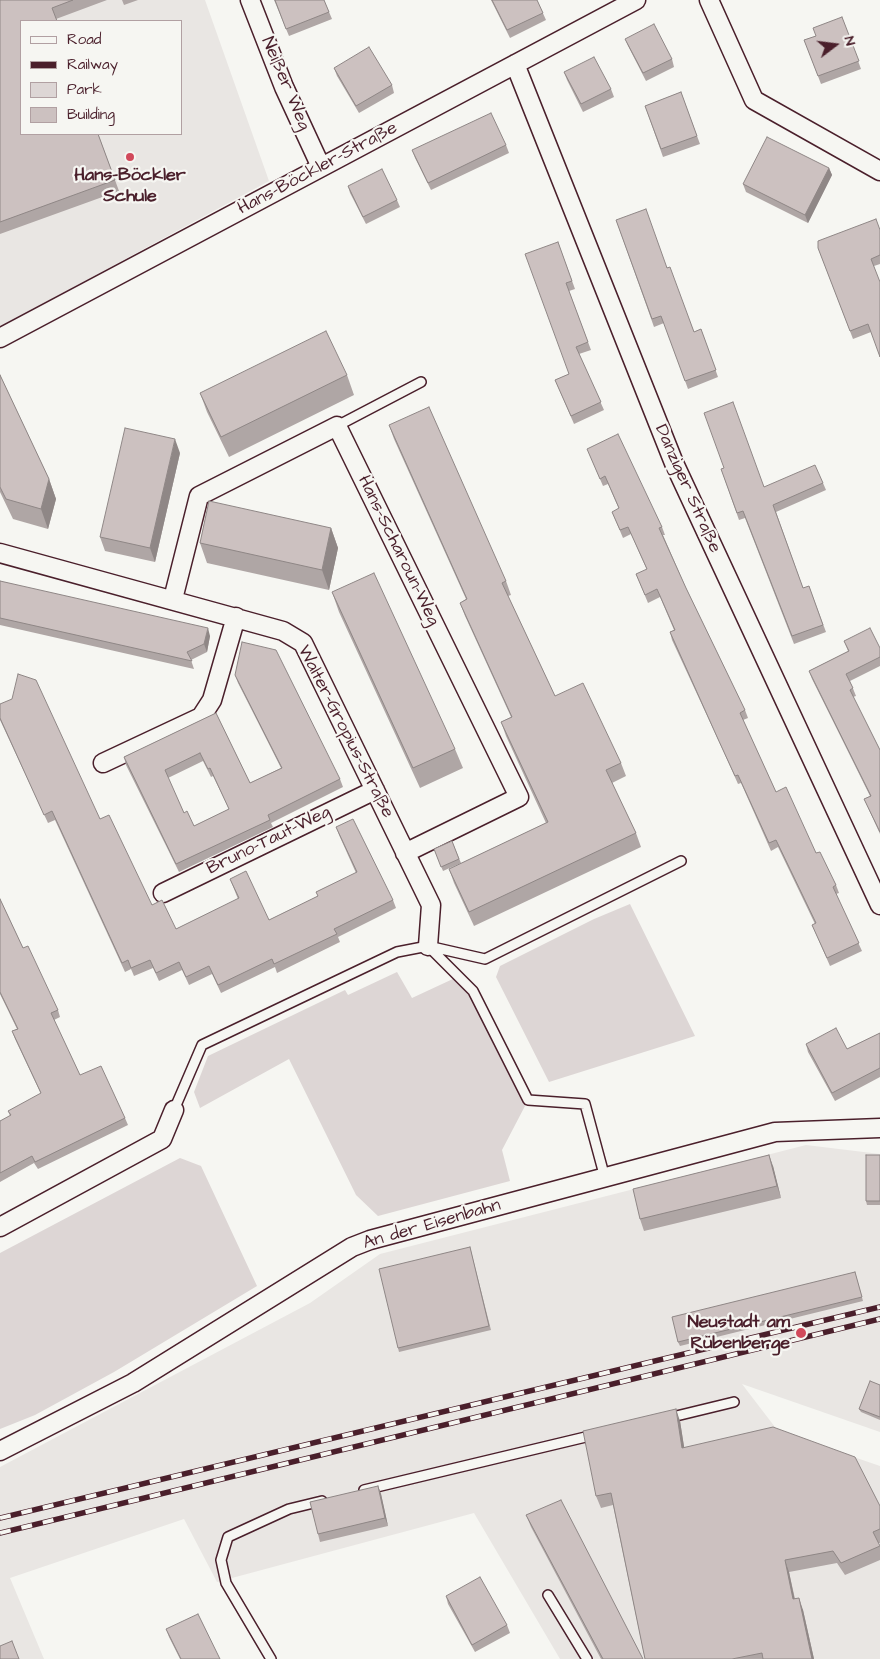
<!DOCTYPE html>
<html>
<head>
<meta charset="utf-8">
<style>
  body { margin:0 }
  #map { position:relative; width:880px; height:1659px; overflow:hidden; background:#f6f6f2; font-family:"Architects Daughter",sans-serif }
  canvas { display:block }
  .legend { position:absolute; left:20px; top:20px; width:162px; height:115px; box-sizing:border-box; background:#f6f6f2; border:1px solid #b1a0a2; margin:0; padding:6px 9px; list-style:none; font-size:15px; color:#4a1f2b }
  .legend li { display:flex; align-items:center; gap:10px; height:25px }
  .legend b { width:25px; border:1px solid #b1a0a2 }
  .north { position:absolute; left:810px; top:20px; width:50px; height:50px; -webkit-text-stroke:4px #f6f6f2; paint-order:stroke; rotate:75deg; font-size:14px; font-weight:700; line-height:20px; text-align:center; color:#4a1f2b }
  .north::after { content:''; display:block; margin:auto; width:18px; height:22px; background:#4a1f2b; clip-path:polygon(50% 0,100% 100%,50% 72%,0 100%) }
</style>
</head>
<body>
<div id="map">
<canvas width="880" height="1659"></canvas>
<ul class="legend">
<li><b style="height:6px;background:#f6f6f2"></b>Road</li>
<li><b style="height:6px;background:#4a1f2b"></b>Railway</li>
<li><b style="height:14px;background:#ddd6d5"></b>Park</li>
<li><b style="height:14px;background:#ccc1c0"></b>Building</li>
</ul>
<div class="north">N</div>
</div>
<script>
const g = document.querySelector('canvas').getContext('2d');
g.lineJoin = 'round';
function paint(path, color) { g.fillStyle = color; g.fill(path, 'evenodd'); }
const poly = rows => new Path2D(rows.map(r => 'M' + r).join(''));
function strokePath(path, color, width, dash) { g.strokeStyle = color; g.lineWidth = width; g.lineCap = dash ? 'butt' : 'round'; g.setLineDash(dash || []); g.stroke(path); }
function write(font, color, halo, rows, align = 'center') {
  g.font = font + ' "Architects Daughter",sans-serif'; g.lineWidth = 4.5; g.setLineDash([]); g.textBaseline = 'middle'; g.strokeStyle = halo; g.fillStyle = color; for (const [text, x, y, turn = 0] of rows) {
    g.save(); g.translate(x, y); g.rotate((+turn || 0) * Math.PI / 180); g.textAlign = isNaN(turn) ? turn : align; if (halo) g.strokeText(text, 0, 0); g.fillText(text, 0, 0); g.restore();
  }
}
const built = poly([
  [0,0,205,0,269,181,0,327],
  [21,21,181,21,181,134,21,134],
  [806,1145,880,1154,880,1432,742,1384,778,1431,880,1466,880,1659,560,1659,474,1513,217,1582,184,1519,10,1578,44,1659,0,1659,0,1467,310,1303,380,1254]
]);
const green = poly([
  [630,904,695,1036,549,1082,496,977,500,966,594,919],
  [397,972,412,998,455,978,469,994,525,1106,502,1150,510,1181,378,1216,356,1195,289,1059,200,1108,194,1092,208,1056,345,990,348,995],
  [180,1158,201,1166,257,1286,114,1372,35,1415,0,1429,0,1253]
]);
const lane = poly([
  [337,426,421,382],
  [428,946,473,991,528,1100,585,1104,605,1178],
  [174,1110,202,1045,397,952,428,946,485,959,681,861],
  [668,1418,734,1402],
  [364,1490,594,1435],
  [548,1595,587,1659],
  [271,1659,226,1583,221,1560,228,1537,289,1509,322,1501]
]);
const street = poly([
  [250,0,284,87,321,167],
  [709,0,754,100,880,171],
  [515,64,674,463,880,905],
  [0,338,636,0],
  [0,553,283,631,303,643,431,905,428,946],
  [173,599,199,496,337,426,519,797,405,853],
  [103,763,201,717,212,700,236,617],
  [163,893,375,790],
  [0,1227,162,1139,174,1110],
  [0,1451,133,1383,352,1247,370,1240,775,1132,880,1128]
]);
const rail = poly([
  [0,1518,880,1307],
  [0,1533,880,1319]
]);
const wall = poly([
  [0,0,107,0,56,19,119,191,0,234],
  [122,0,138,0,124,5],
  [274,0,324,0,332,19,289,36],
  [491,0,537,0,546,20,510,38],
  [842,17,861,69,821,84,804,40,816,36],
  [625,39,672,59,674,67,646,81,628,46],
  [334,68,392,85,394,93,359,113,337,76],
  [564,72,611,89,614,97,583,112,567,80],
  [681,92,700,144,663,157,645,106],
  [506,145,509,153,431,190,415,158,412,150],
  [829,168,832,175,808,223,746,192,743,184],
  [348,186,397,200,400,207,366,224,350,193],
  [616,220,668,268,694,332,701,329,718,377,688,389,664,323,654,327],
  [880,230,880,264,874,266,871,332,853,339,818,248],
  [558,242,575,289,569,291,591,350,579,354,604,410,574,424,555,380,569,374],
  [0,375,49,479,56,499,48,529,13,519,0,492],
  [347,375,354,395,229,457,207,412,200,393],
  [389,425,506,581,511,595,508,596,555,696,621,763,626,776,612,783,636,833,641,847,474,926,454,883,449,869,546,823,506,736,501,722,511,717,465,616,460,603,466,599,394,439],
  [587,449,662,527,665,535,663,535,686,588,745,710,748,718,743,720,776,792,816,853,836,885,839,893,836,894,862,951,830,966,812,925,815,924,778,847,771,851,741,783,738,784,721,746,672,640,670,632,674,630,660,597,648,603,636,574,647,570,631,534,623,538,612,512,619,509,608,484,603,486],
  [180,453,155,562,105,551,100,537],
  [721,469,764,487,823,483,826,490,776,512,803,588,809,586,826,632,794,644,745,518,739,520],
  [331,528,338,548,329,590,207,563,200,543],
  [0,581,210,636,207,652,191,660,194,669,0,625],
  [332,592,455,749,463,768,420,788,339,612],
  [844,641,880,648,880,666,850,681,856,696,853,697,880,750,880,834,864,799,870,796,812,679,809,671,848,651],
  [235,675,340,779,343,787,271,823,273,827,179,872,126,765,124,757,216,713,250,783,281,768,238,683],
  [203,761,211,777,213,776,229,809,194,826,184,813,168,778],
  [0,704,100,819,152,905,176,929,238,899,230,879,269,920,318,896,316,892,356,873,339,835,336,827,393,900,396,908,338,937,340,942,277,973,275,967,221,993,212,974,189,985,182,970,159,981,153,968,134,976,131,969,125,972,55,820,48,823,0,720],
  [452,841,461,863,443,871,434,849],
  [0,899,23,948,58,1010,60,1017,54,1020,80,1075,125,1118,128,1125,38,1169,34,1163,0,1182,0,1121,10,1116,8,1111,41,1094,15,1039,12,1031,17,1029,0,994],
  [880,1033,880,1077,835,1101,808,1052,806,1044,847,1049],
  [880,1155,880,1205,867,1205,866,1201],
  [773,1166,781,1198,644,1231,640,1219],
  [470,1247,491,1330,399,1352,398,1348],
  [855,1272,863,1301,680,1346,678,1342],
  [880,1385,880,1420,861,1412,859,1409],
  [680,1421,684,1447,880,1506,880,1543,878,1543,880,1547,880,1560,845,1575,837,1563,789,1572,795,1599,803,1610,814,1659,645,1659,613,1505,601,1508,596,1496],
  [378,1486,381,1494,388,1526,320,1542,318,1534],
  [526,1515,643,1659,601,1659,531,1527],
  [446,1596,507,1625,510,1633,475,1652,448,1604],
  [166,1629,220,1659,180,1659,169,1637]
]);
const shadedWall = poly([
  [829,168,832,175,808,223,805,215],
  [175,439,180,453,155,562,150,548],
  [49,479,56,499,48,529,41,509],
  [331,528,338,548,329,590,322,570],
  [208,628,210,636,207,652,204,644],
  [769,1155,773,1166,781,1198,777,1186],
  [676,1409,680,1421,686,1459,682,1448],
  [378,1486,381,1494,388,1526,385,1518],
  [785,1560,789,1572,797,1611,793,1599],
  [799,1598,803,1610,814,1659,812,1659]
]);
const building = poly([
  [0,0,73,0,52,8,57,21,21,21,21,134,98,134,115,180,0,222,0,0],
  [275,0,324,0,329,12,286,29,275,0],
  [492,0,537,0,543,13,507,30,492,0],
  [842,17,859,61,818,76,804,40,816,36,813,28,842,17],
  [654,24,672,59,643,73,625,39,654,24],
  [369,47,392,85,356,106,334,68,369,47],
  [594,57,611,89,581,104,564,72,594,57],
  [681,92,697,136,661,149,645,106,681,92],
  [491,113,506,145,428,183,412,150,491,113],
  [767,137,829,168,805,215,743,184,767,137],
  [382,169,397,200,363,217,348,186,382,169],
  [646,209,667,268,670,267,694,332,701,329,716,370,685,381,661,316,652,319,616,220,646,209],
  [876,219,880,230,880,255,871,259,880,282,880,357,868,324,850,331,818,248,818,241,876,219],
  [558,242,572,281,566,283,588,342,576,347,601,402,571,416,555,380,569,374,525,254,558,242],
  [326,331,347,375,221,437,200,393,326,331],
  [0,375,49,479,41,509,6,499,0,487,0,375],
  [733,402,764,487,815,465,823,483,773,505,803,588,809,586,823,625,792,636,743,511,737,513,721,469,724,468,704,413,733,402],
  [429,407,506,581,502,583,555,696,583,683,621,763,606,770,636,833,469,912,449,869,548,822,501,722,512,717,460,603,467,599,389,425,429,407],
  [125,428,175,439,150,548,100,537,125,428],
  [618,434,662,527,659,528,686,588,745,710,740,713,776,792,786,787,816,853,820,852,836,885,833,887,859,943,827,958,812,925,816,923,776,840,769,843,738,775,735,776,718,739,670,632,675,630,657,589,645,595,636,574,647,569,628,527,620,530,612,512,619,508,605,476,600,479,587,449,618,434],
  [209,501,331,528,322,570,200,543,209,501],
  [374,573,455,749,413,768,332,592,374,573],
  [0,581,208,628,204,644,187,652,192,661,0,618,0,581],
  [870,628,880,648,880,657,846,674,853,688,850,690,880,750,880,832,864,799,871,796,809,671,849,651,844,641,870,628],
  [242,642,276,650,340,779,268,815,270,820,176,864,124,757,216,713,250,783,282,768,235,675,242,642],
  [200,753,208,769,210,768,229,809,194,826,187,811,184,813,165,770,200,753],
  [18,674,36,680,100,819,109,815,152,905,162,900,176,929,239,898,230,879,246,871,269,920,318,896,316,892,357,872,336,827,353,819,393,900,334,929,337,934,274,964,272,959,218,985,209,966,186,977,179,962,156,973,150,960,131,968,128,960,122,963,52,811,44,815,0,718,0,704,12,699,18,674],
  [452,841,459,859,441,867,434,849,452,841],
  [0,899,23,948,28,946,58,1010,51,1013,80,1075,101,1066,125,1118,35,1162,32,1156,0,1173,0,1121,11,1115,8,1111,41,1093,12,1031,18,1029,0,992,0,899],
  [836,1028,847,1049,880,1033,880,1068,832,1093,806,1044,836,1028],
  [769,1155,777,1186,640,1219,633,1189,769,1155],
  [866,1155,880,1155,880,1201,866,1201,866,1155],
  [470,1247,489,1326,398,1348,379,1269,470,1247],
  [855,1272,862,1297,678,1342,672,1317,855,1272],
  [870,1381,880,1385,880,1417,859,1409,870,1381],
  [676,1409,682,1448,773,1427,855,1457,880,1506,880,1529,873,1532,880,1546,841,1563,833,1551,785,1560,793,1599,799,1598,812,1659,763,1659,762,1653,732,1659,645,1659,611,1493,596,1496,583,1431,676,1409],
  [378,1486,385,1518,318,1534,310,1502,378,1486],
  [561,1500,643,1659,603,1659,526,1515,561,1500],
  [480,1577,507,1625,472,1645,446,1596,480,1577],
  [198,1614,220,1659,181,1659,166,1629,198,1614],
  [12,1641,19,1659,0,1659,0,1646,12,1641]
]);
const markers = [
  [130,157,5,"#d1495b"],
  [801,1333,6,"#d1495b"]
];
const streetNames = [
  ["Neißer Weg",285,84,67],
  ["Hans-Böckler-Straße",318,169,-28],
  ["Danziger Straße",687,489,66],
  ["Hans-Scharoun-Weg",398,551,64],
  ["Walter-Gropius-Straße",345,732,63],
  ["Bruno-Taut-Weg",269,841,-26],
  ["An der Eisenbahn",432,1225,-16]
];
const poiNames = [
  ["Hans-Böckler",130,176],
  ["Schule",130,197],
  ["Neustadt am",790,1323,"right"],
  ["Rübenberge",790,1344,"right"]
];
paint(built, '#e9e6e3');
paint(green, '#ddd6d5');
strokePath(lane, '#4a1f2b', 12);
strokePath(street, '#4a1f2b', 21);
strokePath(lane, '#f6f6f2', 9);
strokePath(street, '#f6f6f2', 18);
strokePath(rail, '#4a1f2b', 5.5);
strokePath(rail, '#f6f6f2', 4, [11]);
paint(wall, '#afa6a5');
paint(shadedWall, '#8f8786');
paint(building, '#ccc1c0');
strokePath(building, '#8f8786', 1);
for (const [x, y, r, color] of markers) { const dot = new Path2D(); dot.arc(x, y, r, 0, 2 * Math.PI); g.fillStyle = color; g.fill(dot); strokePath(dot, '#f6f6f2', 2); }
write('18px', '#4a1f2b', '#f6f6f2', streetNames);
write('bold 18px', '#4a1f2b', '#f6f6f2', poiNames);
</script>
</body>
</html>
